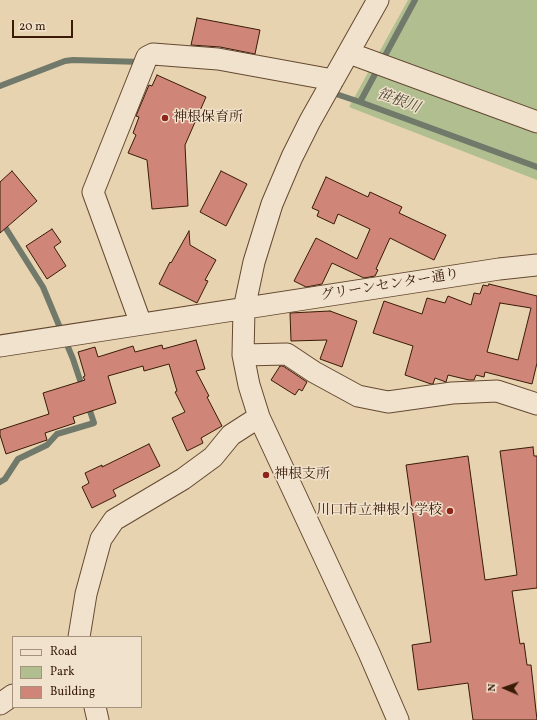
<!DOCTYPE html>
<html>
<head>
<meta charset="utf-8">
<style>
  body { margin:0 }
  #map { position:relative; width:537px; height:720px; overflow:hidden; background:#e8d3b0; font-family:Vollkorn,serif }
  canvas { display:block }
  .legend { position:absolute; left:12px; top:636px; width:130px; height:72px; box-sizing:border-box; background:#f0e2cc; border:1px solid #a7927e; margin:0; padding:5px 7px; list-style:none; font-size:12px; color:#391b08 }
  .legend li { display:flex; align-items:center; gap:8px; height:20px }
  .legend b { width:20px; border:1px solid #a7927e }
  .north { position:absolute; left:485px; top:668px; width:40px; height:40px; -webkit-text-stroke:3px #f0e2cc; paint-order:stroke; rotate:272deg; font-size:11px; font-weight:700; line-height:16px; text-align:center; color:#391b08 }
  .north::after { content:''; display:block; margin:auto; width:14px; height:18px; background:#391b08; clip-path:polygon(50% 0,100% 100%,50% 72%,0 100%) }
  .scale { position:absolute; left:12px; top:20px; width:61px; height:18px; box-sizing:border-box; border:2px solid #391b08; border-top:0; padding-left:5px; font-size:12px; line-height:14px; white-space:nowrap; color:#391b08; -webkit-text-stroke:3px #f0e2cc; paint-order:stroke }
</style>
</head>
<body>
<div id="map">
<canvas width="537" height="720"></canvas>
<ul class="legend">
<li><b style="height:5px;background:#f0e2cc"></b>Road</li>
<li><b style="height:11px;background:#b0be90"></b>Park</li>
<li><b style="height:11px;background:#cf8577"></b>Building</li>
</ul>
<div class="north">N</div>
<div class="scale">20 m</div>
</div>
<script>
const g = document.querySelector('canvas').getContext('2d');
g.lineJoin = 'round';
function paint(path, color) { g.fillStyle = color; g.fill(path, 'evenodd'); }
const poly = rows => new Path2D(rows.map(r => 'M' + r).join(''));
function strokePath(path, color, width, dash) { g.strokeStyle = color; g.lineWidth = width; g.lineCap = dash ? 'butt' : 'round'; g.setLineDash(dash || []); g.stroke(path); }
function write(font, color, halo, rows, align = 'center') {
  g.font = font + ' Vollkorn,"Noto Serif JP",serif'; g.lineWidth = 3; g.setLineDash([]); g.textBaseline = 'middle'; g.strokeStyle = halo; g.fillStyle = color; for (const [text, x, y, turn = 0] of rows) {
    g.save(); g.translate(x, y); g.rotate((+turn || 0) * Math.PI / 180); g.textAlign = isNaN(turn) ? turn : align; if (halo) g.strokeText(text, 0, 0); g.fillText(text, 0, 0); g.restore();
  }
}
const green = poly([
  [408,0,537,0,537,180,349,107]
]);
const stream = poly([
  [415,0,360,102,537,167],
  [0,86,65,61,73,60,142,62],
  [330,92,360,102],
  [0,219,43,287,73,359,83,389],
  [0,482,5,479,18,459,47,445,57,434,94,423,88,405]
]);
const building = poly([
  [197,18,260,30,255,54,220,47,191,45,197,18],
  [157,75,206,97,185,145,188,206,152,209,147,160,128,153,136,135,133,133,139,117,136,116,149,85,152,86,157,75],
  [12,171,37,201,0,233,0,182,12,171],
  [221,171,247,184,226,226,200,212,221,171],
  [326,177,368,197,370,192,402,207,399,213,446,235,434,260,390,238,376,269,378,270,375,276,364,278,332,263,322,284,306,287,294,281,316,238,357,259,370,229,338,214,334,224,317,216,319,211,312,208,326,177],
  [52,229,61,242,54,247,66,266,47,279,26,246,52,229],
  [189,231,190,245,216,260,205,280,208,281,197,303,159,284,170,262,171,263,189,231],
  [489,284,537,296,537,363,532,384,485,372,484,377,476,375,474,380,469,380,448,375,446,382,435,378,433,384,431,384,405,375,413,346,373,333,384,301,422,314,427,298,445,303,448,296,471,305,474,293,480,294,483,285,488,286,489,284],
  [500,303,531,308,518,360,487,352,500,303],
  [330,311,357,321,342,367,320,359,327,340,291,341,290,313,330,311],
  [196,340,205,369,196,371,209,396,207,397,222,426,201,438,203,443,187,451,172,418,185,412,175,392,177,391,169,364,144,371,143,366,108,376,116,403,73,417,75,423,45,433,47,440,6,454,0,435,0,430,49,414,43,393,85,380,83,377,85,376,78,352,95,347,98,357,133,346,135,352,162,345,163,349,196,340],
  [280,366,283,366,307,382,302,391,299,389,295,395,271,380,280,366],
  [149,444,160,466,113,490,116,496,92,508,82,487,89,483,85,473,102,465,102,467,149,444],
  [533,447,534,456,537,456,537,588,512,591,520,644,524,643,527,665,531,665,537,720,473,720,468,683,418,690,412,645,431,642,406,465,468,456,485,580,517,575,500,451,533,447]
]);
const minor = poly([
  [378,0,310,121,292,157,272,204,254,262,244,309,243,355,249,385,259,417,369,653,398,720],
  [349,53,537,122],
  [141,324,93,192,147,57,153,54,218,59,333,80],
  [0,346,499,269,537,265],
  [243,355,287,354,314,372,358,396,388,402,452,393,497,391,537,404],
  [79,637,86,594,101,539,114,520,183,479,213,457,231,435,259,417],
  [0,704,13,695],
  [95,707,98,720]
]);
const markers = [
  [165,118,4,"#8f2418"],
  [266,475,4,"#8f2418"],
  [450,511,4,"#8f2418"]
];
const poiNames = [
  ["神根保育所",173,118],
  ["神根支所",274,475],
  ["川口市立神根小学校",442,511,"right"]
];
const streetNames = [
  ["グリーンセンター通り",390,286,-9]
];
const waterNames = [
  ["笹根川",398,102,20]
];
paint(green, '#b0be90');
strokePath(stream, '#71796b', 6);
paint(building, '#cf8577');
strokePath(building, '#391b08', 1);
strokePath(minor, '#654932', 23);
strokePath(minor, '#f0e2cc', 21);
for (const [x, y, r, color] of markers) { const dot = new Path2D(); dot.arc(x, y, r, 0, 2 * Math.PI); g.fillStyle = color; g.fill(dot); strokePath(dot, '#f0e2cc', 1.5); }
write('14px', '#391b08', '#f0e2cc', poiNames, 'left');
write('14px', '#391b08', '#f0e2cc', streetNames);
write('italic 15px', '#554a3a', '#f0e2cc', waterNames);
</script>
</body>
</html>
